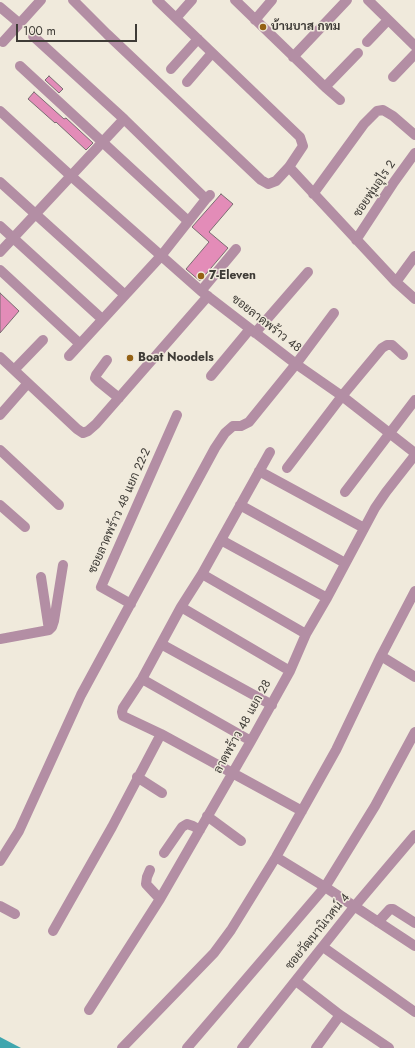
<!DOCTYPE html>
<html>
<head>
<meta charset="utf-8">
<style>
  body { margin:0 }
  #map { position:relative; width:415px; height:1048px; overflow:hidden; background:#f0eadc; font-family:Jost,sans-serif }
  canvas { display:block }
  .scale { position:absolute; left:16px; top:24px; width:121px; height:18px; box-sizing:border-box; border:2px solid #3e3b36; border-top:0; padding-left:5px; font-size:12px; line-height:14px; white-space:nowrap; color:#3e3b36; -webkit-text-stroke:3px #f0eadc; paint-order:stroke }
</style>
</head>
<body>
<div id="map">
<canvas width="415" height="1048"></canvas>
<div class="scale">100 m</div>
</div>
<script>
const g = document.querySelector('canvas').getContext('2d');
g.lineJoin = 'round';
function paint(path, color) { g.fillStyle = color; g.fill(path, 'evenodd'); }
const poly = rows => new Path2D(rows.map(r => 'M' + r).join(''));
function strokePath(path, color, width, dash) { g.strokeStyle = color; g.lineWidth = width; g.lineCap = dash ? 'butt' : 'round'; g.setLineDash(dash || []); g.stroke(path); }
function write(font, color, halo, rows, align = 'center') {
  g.font = font + ' Jost,Sarabun,sans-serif'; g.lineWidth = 3; g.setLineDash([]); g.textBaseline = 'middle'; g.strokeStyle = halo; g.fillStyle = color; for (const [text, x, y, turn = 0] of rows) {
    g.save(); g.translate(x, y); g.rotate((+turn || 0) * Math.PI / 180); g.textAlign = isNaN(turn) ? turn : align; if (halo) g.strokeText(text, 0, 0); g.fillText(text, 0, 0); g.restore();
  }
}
const water = poly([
  [0,1037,21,1048,0,1048]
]);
const building = poly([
  [49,76,63,89,59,93,45,80,49,76],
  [34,92,64,119,66,118,93,143,86,150,56,122,55,123,28,99,34,92],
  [221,194,233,204,209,232,228,248,200,281,186,269,209,242,192,227,221,194],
  [0,293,19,311,0,333,0,293]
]);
const minor = poly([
  [73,0,107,34,261,180,268,184,276,181,289,167,303,146,300,137,157,0],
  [235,0,325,87,340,100],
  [368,0,415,46],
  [0,7,19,23],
  [176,18,192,0],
  [255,20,272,0],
  [33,36,124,119,206,199],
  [3,42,41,0],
  [367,42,388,20],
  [293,57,347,0],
  [20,66,188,221],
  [171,69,198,39],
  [393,77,415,54],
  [187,82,212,53],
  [325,87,358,53],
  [0,111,71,176,201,291,296,364,342,396,415,453],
  [289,167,396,282,415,299],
  [0,182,125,295],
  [313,194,364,124,377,111,383,110,393,116,415,135],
  [0,226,102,319],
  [356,240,394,182,415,153],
  [0,252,124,119],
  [0,270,80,344],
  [396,282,415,256],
  [201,291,236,249],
  [255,333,308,272],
  [69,356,161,256,206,199,210,195],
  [0,357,77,429,83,433,88,431,96,424,208,296],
  [107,360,96,375,95,378,98,381,119,398],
  [14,370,43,340],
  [211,376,250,329],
  [0,415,28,383],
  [0,450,59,505],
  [270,452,202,574,181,607,142,679,123,708,122,712,123,716,161,734,302,811],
  [287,468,342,396,382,348,387,345,392,345,403,355],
  [259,471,364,528],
  [345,492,415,400],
  [0,505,25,527],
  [240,505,345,563],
  [221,540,327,598],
  [202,574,306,634],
  [131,604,101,587,177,415],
  [181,607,290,671],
  [49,630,52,627,54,621,63,565],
  [0,639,49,630,41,577],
  [161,644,272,705],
  [381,656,415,677],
  [142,679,251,741],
  [137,777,162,793],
  [207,816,241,841],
  [164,853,182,827,187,824,193,826,200,830],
  [276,857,325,887,415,946],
  [0,861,19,831,81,695,215,448,225,433,233,426,241,426,249,422,296,364,334,313],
  [150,870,147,877,146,884,160,899],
  [0,906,15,914],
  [378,922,390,909,393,909,415,923],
  [53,931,112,827,161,734],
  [323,947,415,1012],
  [296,981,340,1015,389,1048],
  [89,1010,160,899,251,741,290,671,306,634,327,598,375,508,386,492,415,455],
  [122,1048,214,953,231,930,276,857,336,750,381,656,415,591],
  [187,1048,325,887,375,806,415,732],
  [242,1048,354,907,415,835],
  [316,1048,340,1015]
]);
const markers = [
  [263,27,4,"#946114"],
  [201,276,4,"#946114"],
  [130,358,4,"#946114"]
];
const poiNames = [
  ["บ้านบาส กทม",271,27],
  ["7-Eleven",209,276],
  ["Boat Noodels",138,358]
];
const streetNames = [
  ["ซอยพุ่มอุไร 2",375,189,-56],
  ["ซอยลาดพร้าว 48",266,324,38],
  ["ซอยลาดพร้าว 48 แยก 22-2",120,511,-66],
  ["ลาดพร้าว 48 แยก 28",243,727,-61],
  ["ซอยวัฒนานิเวศน์ 4",318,932,-51]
];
paint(water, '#3fa6ae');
paint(building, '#e38cb8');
strokePath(building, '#7a6c72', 1);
strokePath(minor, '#b38ea4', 10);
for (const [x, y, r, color] of markers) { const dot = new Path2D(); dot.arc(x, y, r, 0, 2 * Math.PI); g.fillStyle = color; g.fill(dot); strokePath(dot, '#f0eadc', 1.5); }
write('bold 12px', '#3e3b36', '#f0eadc', poiNames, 'left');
write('12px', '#3e3b36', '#f0eadc', streetNames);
</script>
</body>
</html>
